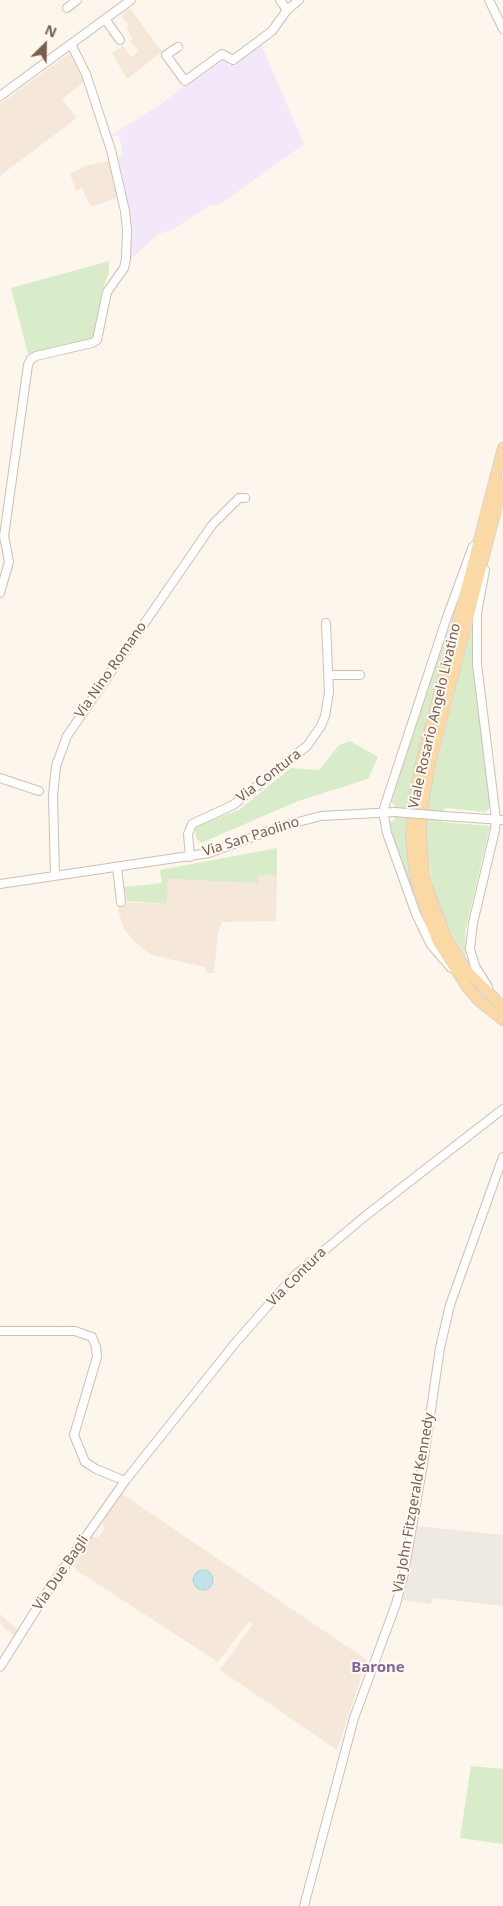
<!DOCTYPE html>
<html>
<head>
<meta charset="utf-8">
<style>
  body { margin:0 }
  #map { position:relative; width:503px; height:1906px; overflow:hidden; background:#fdf6ec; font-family:"Noto Sans",sans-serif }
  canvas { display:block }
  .north { position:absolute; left:20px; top:20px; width:50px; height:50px; -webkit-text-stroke:4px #fffaf3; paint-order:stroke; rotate:23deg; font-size:14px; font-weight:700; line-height:20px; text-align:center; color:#7a5c4d }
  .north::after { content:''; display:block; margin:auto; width:18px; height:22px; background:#7a5c4d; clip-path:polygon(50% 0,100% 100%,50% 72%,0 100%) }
</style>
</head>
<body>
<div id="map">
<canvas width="503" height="1906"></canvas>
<div class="north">N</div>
</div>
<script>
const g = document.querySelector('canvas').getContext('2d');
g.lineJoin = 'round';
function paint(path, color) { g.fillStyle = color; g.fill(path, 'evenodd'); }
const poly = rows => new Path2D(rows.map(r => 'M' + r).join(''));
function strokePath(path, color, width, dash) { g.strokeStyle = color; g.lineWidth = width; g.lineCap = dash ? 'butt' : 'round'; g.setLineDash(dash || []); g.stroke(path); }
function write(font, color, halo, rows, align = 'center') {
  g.font = font + ' "Noto Sans",sans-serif'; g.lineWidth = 4; g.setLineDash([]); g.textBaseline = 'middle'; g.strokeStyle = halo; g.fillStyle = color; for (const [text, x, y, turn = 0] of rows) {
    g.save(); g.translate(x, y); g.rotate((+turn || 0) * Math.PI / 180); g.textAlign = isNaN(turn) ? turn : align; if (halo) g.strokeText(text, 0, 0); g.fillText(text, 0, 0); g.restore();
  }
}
const residential = poly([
  [130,8,162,52,127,79,112,53,123,46,131,57,139,51,130,41,133,38,126,29,129,26,121,15],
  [70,53,84,82,62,99,77,118,0,176,0,104],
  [110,161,118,197,91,207,82,188,76,191,70,174,84,166],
  [259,875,277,876,276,921,222,922,218,933,214,973,206,973,205,967,151,955,134,941,124,929,119,913,116,902,166,904,168,879,258,883],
  [121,1493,367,1660,337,1750,220,1670,253,1624,249,1621,218,1662,76,1570,74,1565,75,1559,91,1537,99,1537,104,1529,103,1522],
  [0,1614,18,1630,13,1636,0,1623]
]);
const industrial = poly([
  [417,1526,503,1535,503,1606,432,1598,431,1604,403,1600]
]);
const education = poly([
  [261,44,304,144,222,203,209,206,172,230,158,234,130,260,132,230,118,159,123,154,119,136,111,135,158,106,223,57,230,66]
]);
const green = poly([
  [109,261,109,272,103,288,101,296,103,297,94,338,88,341,28,354,11,288],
  [451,620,409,793,407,815,410,874,422,921,390,835,390,822,394,820,395,805,391,802],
  [473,622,473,665,491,806,486,812,446,808,443,810,442,822,490,826,465,932,466,957,448,928,433,887,426,837,429,794],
  [350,741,378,757,368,779,298,801,201,843,196,838,195,829,200,824,239,810,291,768,319,770,339,745],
  [277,848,277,876,259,875,258,883,168,879,167,904,127,901,124,887,162,883,160,870],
  [471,1766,503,1769,503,1844,460,1838]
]);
const water = poly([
  '193 1580a10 10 0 1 1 20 0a10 10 0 1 1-20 0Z'
]);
const minor = poly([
  [280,0,287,10],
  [489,0,503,29],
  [67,8,77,0],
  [105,19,120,40],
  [178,47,166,55,185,81,222,54,233,60,272,31,287,10,299,0],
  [0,96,131,0],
  [485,570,477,613,477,664,496,819,495,830,473,923,470,949,475,966,488,987],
  [0,593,9,562,4,536,28,365,31,359,36,356,92,343,97,340,107,292,124,268,126,259,127,230,125,211,111,150,86,74,71,44],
  [329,675,360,675],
  [0,778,39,791],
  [444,816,503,820],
  [190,857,188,834,192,824,233,805,307,746,321,726,325,716,329,692,326,623],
  [117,867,121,902],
  [55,875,53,796,56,766,67,736,212,525,239,498,245,498],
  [0,884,209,853,283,826,321,816,395,812],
  [451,968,431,945,416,914,387,833,383,811,446,620,473,546],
  [0,1331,75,1331,92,1337,96,1347,97,1357,74,1435,85,1462,96,1469,125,1481],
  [0,1667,49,1589,125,1481,236,1342,294,1276,364,1217,503,1109],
  [304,1906,354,1718,396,1604,404,1573,423,1464,440,1348,450,1305,503,1157]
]);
const major = poly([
  [503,448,420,767,415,793,411,838,415,874,419,892,438,942,467,987,478,1000,503,1020],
  [503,482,429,769,421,816,421,838,424,873,428,890,446,937,467,971,503,1007]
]);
const minorBridge = poly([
  [395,812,444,816]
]);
const streetNames = [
  ["Via Nino Romano",111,670,-55],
  ["Viale Rosario Angelo Livatino",435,716,-77],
  ["Via Contura",269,776,-38],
  ["Via San Paolino",251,837,-18],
  ["Via Contura",297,1277,-45],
  ["Via John Fitzgerald Kennedy",414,1503,-80],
  ["Via Due Bagli",61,1573,-56]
];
const neighbourhoodNames = [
  ["Barone",378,1668]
];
paint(residential, '#f5e8da');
paint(industrial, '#efe9e4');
paint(education, '#f3e8fa');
paint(green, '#d8ecc9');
paint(water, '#bfe3e8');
strokePath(water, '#a5d3da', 1);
strokePath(minor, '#d1beb0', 10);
strokePath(major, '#dad1cd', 12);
strokePath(minor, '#fff', 8);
strokePath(major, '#fbd9a5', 10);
strokePath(minorBridge, '#d1beb0', 10, []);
strokePath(minorBridge, '#fff', 8);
write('14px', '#7a5c4d', '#fffaf3', streetNames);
write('bold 15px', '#846695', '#fffaf3', neighbourhoodNames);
</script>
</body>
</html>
